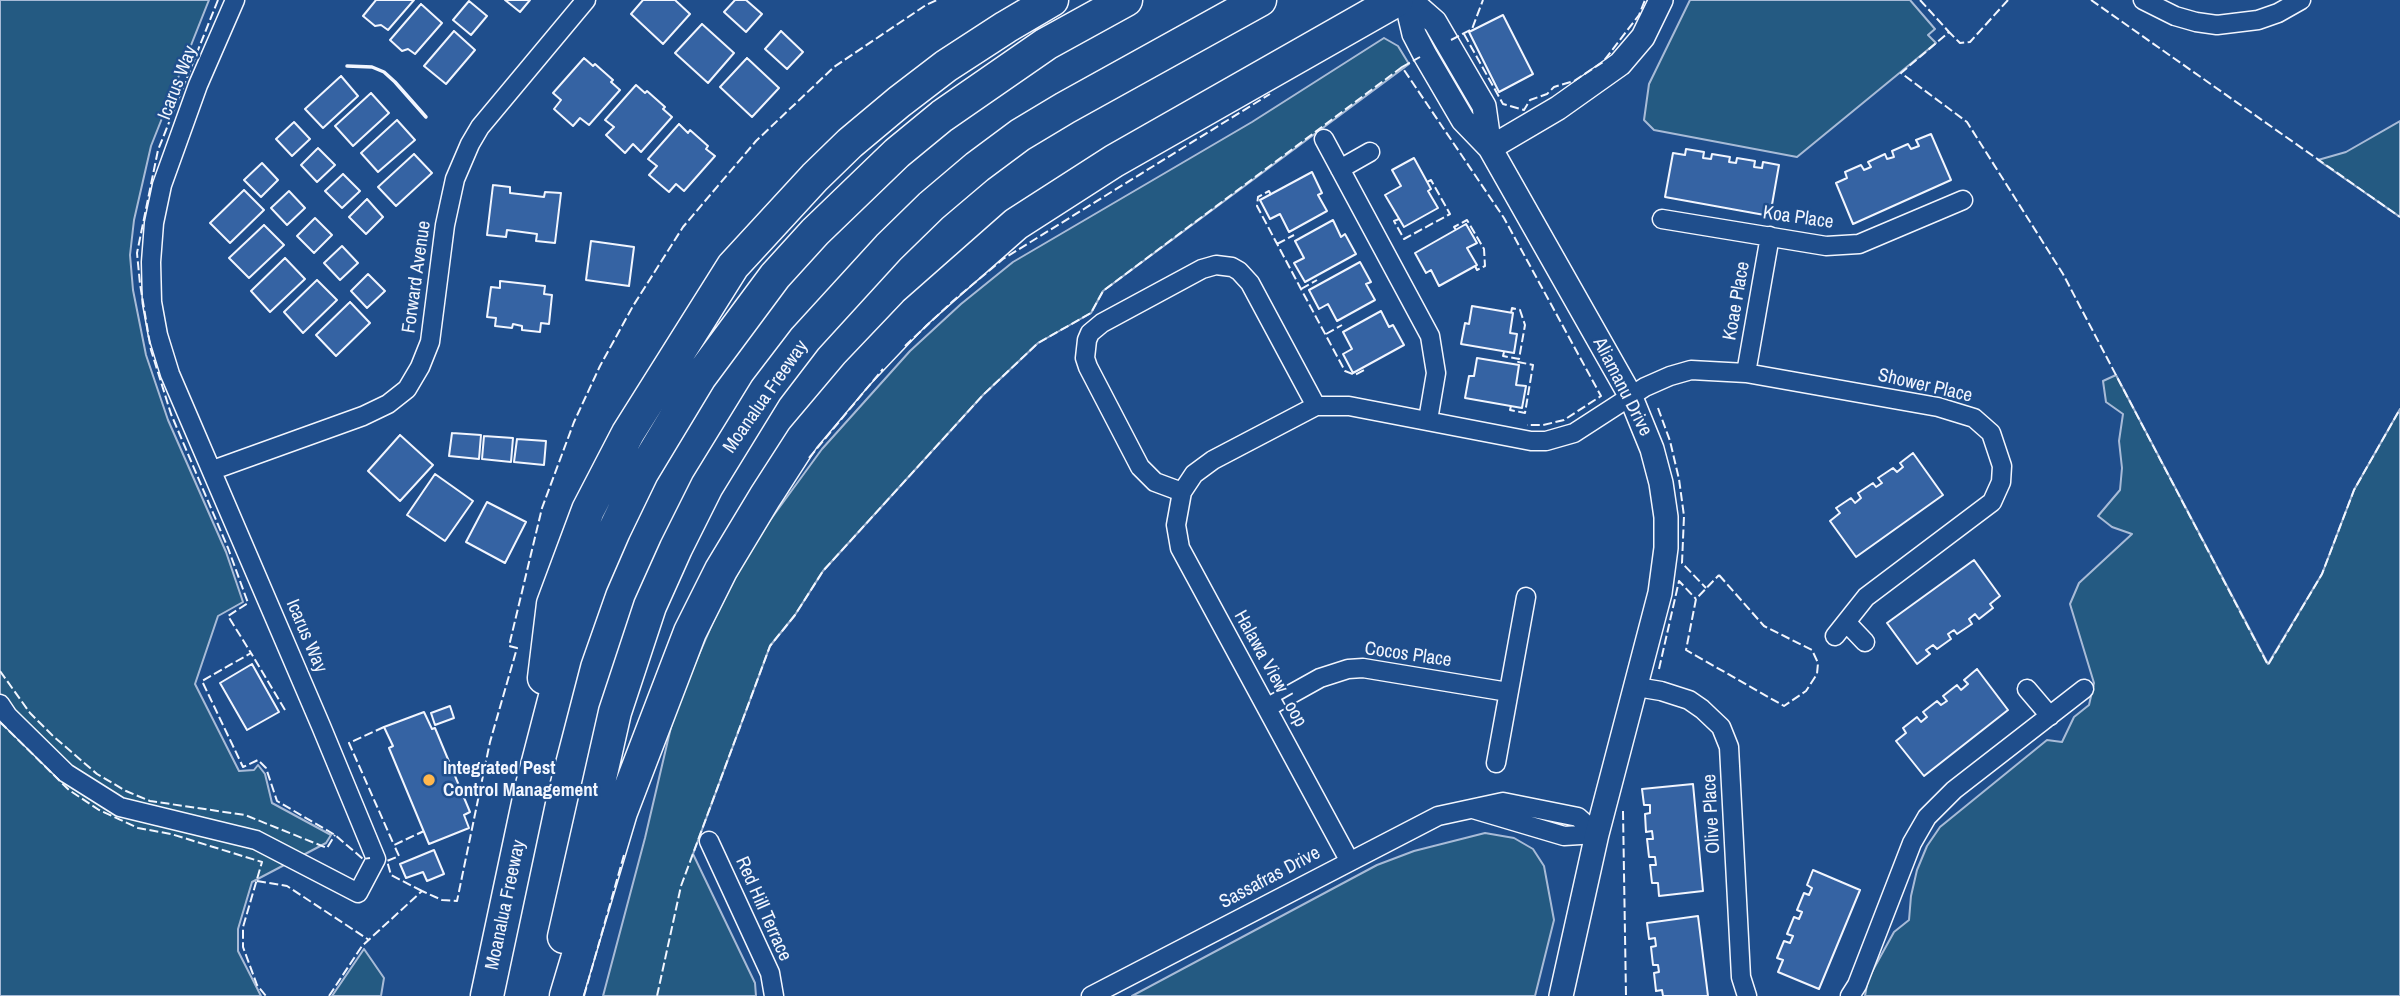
<!DOCTYPE html>
<html>
<head>
<meta charset="utf-8">
<style>
  body { margin:0 }
  canvas { display:block; background:#1f4e8c }
</style>
</head>
<body>
<canvas width="2400" height="996"></canvas>
<script>
const g = document.querySelector('canvas').getContext('2d');
g.lineJoin = 'round';
function paint(path, color) { g.fillStyle = color; g.fill(path, 'evenodd'); }
const poly = rows => new Path2D(rows.map(r => 'M' + r).join(''));
function strokePath(path, color, width, dash) { g.strokeStyle = color; g.lineWidth = width; g.lineCap = dash ? 'butt' : 'round'; g.setLineDash(dash || []); g.stroke(path); }
function write(font, color, halo, rows, align = 'center') {
  g.font = font + ' "Archivo Narrow",sans-serif'; g.lineWidth = 5; g.setLineDash([]); g.textBaseline = 'middle'; g.strokeStyle = halo; g.fillStyle = color; for (const [text, x, y, turn = 0] of rows) {
    g.save(); g.translate(x, y); g.rotate((+turn || 0) * Math.PI / 180); g.textAlign = isNaN(turn) ? turn : align; if (halo) g.strokeText(text, 0, 0); g.fillText(text, 0, 0); g.restore();
  }
}
const green = poly([
  [0,0,209,0,151,146,134,220,130,255,133,290,146,355,168,420,226,552,243,602,218,616,195,684,239,771,254,770,258,765,265,774,272,803,331,835,326,843,252,882,238,929,238,951,261,996,0,996,0,0],
  [1690,0,1910,0,1935,29,1928,35,1936,43,1797,157,1654,130,1644,120,1649,84,1690,0],
  [1384,38,1398,46,1409,64,1103,291,1091,313,1038,343,983,395,823,571,795,615,770,646,693,854,755,983,756,996,603,996,645,838,675,710,713,622,743,563,768,523,822,449,910,351,961,304,1013,262,1252,122,1384,38],
  [2400,121,2400,217,2318,160,2346,152,2400,121],
  [2116,375,2268,664,2322,574,2354,490,2400,409,2400,996,1865,996,1868,979,1894,932,1909,920,1911,896,1917,870,1927,846,1940,827,2047,740,2062,742,2074,717,2089,705,2094,683,2070,604,2079,583,2132,534,2112,527,2098,516,2120,490,2122,468,2119,441,2123,414,2106,402,2103,381,2116,375],
  [1485,833,1514,838,1533,849,1544,866,1554,920,1535,996,1132,996,1377,865,1414,851,1485,833],
  [364,949,384,978,381,996,332,996,364,949]
]);
const building = poly([
  [376,0,414,0,388,30,381,25,375,26,363,16,376,0],
  [505,0,530,0,520,12,505,0],
  [643,0,675,0,690,14,663,44,631,14,643,0],
  [735,0,746,0,762,14,746,32,724,12,735,0],
  [469,1,487,16,471,35,453,20,469,1],
  [421,4,442,23,415,54,408,49,402,51,390,40,421,4],
  [1503,15,1533,74,1499,92,1469,32,1503,15],
  [702,24,734,53,708,83,675,53,702,24],
  [454,31,475,50,446,84,424,66,454,31],
  [781,31,803,52,787,69,765,49,781,31],
  [584,58,593,66,595,64,613,80,611,82,620,90,589,125,580,118,573,126,554,109,561,100,553,93,584,58],
  [747,58,779,88,752,117,720,87,747,58],
  [341,76,358,96,323,128,305,109,341,76],
  [636,85,645,93,647,91,665,107,663,109,672,117,641,152,633,144,625,153,606,135,614,127,605,120,636,85],
  [371,93,389,113,353,146,335,126,371,93],
  [397,120,415,140,378,172,361,153,397,120],
  [294,122,310,139,292,156,276,139,294,122],
  [679,124,688,133,690,130,708,146,706,149,715,156,684,191,676,184,669,192,649,175,657,166,648,159,679,124],
  [1931,134,1951,180,1853,224,1836,183,1847,178,1845,172,1861,165,1864,170,1871,167,1868,162,1885,154,1887,159,1894,157,1892,151,1908,144,1911,149,1919,146,1916,140,1931,134],
  [318,148,335,165,317,182,301,165,318,148],
  [1686,149,1704,152,1703,158,1711,159,1712,154,1730,157,1729,162,1736,163,1737,158,1755,161,1754,167,1762,168,1763,162,1779,165,1770,216,1665,197,1673,153,1685,155,1686,149],
  [414,154,432,173,396,206,378,187,414,154],
  [1414,158,1431,189,1428,191,1438,208,1404,227,1385,195,1401,186,1392,170,1414,158],
  [262,163,278,180,261,197,244,180,262,163],
  [1312,172,1322,193,1318,195,1327,211,1289,232,1280,214,1270,219,1260,200,1312,172],
  [343,174,360,191,342,208,325,191,343,174],
  [493,185,510,187,510,193,544,197,545,192,561,193,555,243,536,241,537,234,507,230,506,237,487,235,493,185],
  [244,190,264,210,230,243,210,223,244,190],
  [289,191,305,208,287,225,271,208,289,191],
  [367,199,383,217,366,234,349,217,367,199],
  [315,218,332,235,314,253,297,236,315,218],
  [1333,220,1341,237,1345,234,1356,254,1305,282,1294,263,1304,258,1295,241,1333,220],
  [1466,224,1477,243,1467,248,1477,265,1439,286,1431,270,1426,273,1415,253,1466,224],
  [264,225,284,245,249,278,229,258,264,225],
  [591,241,634,247,629,286,586,280,591,241],
  [342,246,358,263,340,280,324,263,342,246],
  [285,258,305,279,270,312,251,291,285,258],
  [1360,262,1371,282,1366,284,1375,300,1337,321,1328,304,1319,309,1309,290,1360,262],
  [368,274,385,291,367,308,351,291,368,274],
  [317,280,337,300,303,333,284,312,317,280],
  [500,281,545,286,544,294,552,295,549,324,541,323,540,332,522,330,522,326,513,324,512,328,495,326,496,318,487,317,491,287,500,288,500,281],
  [350,302,370,323,336,356,316,335,350,302],
  [1472,306,1513,313,1510,333,1517,334,1514,353,1461,344,1465,323,1469,324,1472,306],
  [1381,311,1389,327,1393,325,1404,345,1353,373,1343,354,1352,349,1343,332,1381,311],
  [1477,358,1519,365,1516,385,1526,386,1522,408,1465,398,1469,376,1474,376,1477,358],
  [452,433,481,435,479,459,449,456,452,433],
  [400,435,433,465,400,501,368,471,400,435],
  [484,436,513,438,511,462,482,459,484,436],
  [517,439,546,441,544,465,514,462,517,439],
  [1913,453,1943,495,1856,557,1830,521,1840,513,1836,508,1851,498,1855,503,1861,498,1858,493,1873,483,1876,487,1882,483,1878,478,1893,468,1897,472,1903,467,1900,463,1913,453],
  [435,474,473,501,445,541,407,515,435,474],
  [487,502,526,522,505,563,466,542,487,502],
  [1974,560,2000,596,1990,604,1993,608,1979,619,1975,614,1969,619,1972,624,1957,634,1954,630,1948,634,1951,639,1937,649,1933,645,1926,650,1930,654,1917,664,1887,623,1974,560],
  [252,664,279,712,247,730,220,683,252,664],
  [1977,669,2008,710,1924,776,1896,741,1906,733,1903,728,1917,717,1921,722,1927,717,1923,712,1937,701,1941,705,1947,701,1943,696,1957,685,1961,690,1968,684,1964,680,1977,669],
  [450,706,454,718,435,725,431,713,450,706],
  [424,712,432,729,435,728,470,812,464,815,469,828,429,844,389,748,393,746,384,727,424,712],
  [1693,784,1703,891,1659,896,1658,883,1652,883,1650,865,1656,865,1655,857,1649,857,1647,839,1653,839,1652,831,1646,832,1645,814,1650,813,1650,805,1644,805,1642,789,1693,784],
  [434,850,444,874,427,881,423,872,406,878,400,864,434,850],
  [1813,870,1860,890,1819,989,1778,972,1783,960,1777,958,1784,941,1790,943,1793,936,1787,934,1794,917,1799,919,1802,912,1797,910,1804,893,1809,895,1812,888,1807,885,1813,870],
  [1698,916,1708,996,1663,996,1662,990,1656,991,1654,973,1659,972,1658,965,1653,965,1651,947,1656,946,1655,938,1649,939,1647,923,1698,916]
]);
const minor = poly([
  [2143,0,2175,16,2196,22,2217,25,2258,20,2278,13,2301,0],
  [1324,139,1430,336,1436,373,1428,420],
  [1340,169,1370,152],
  [1662,219,1826,246,1859,244,1963,200],
  [1746,373,1770,236],
  [1316,406,1250,283,1239,271,1232,267,1216,265,1202,269,1102,323,1090,333,1087,340,1085,358,1088,367,1140,467,1155,482,1182,492,1176,525,1180,548,1349,860],
  [213,470,363,416,388,404,407,389,420,367,430,342,445,225,455,179,470,144,480,127,586,0],
  [1182,492,1194,474,1213,460,1316,406,1349,406,1531,441,1546,441,1574,433,1645,387,1670,376,1691,370,1746,373,1938,407,1974,418,1991,433,2002,466,2001,482,1992,502,1866,597,1835,636],
  [1846,622,1865,642],
  [1637,687,1661,691,1689,700,1702,709,1721,727,1729,747,1741,977,1747,996],
  [2027,689,2050,716],
  [0,704,8,716,66,773,120,807,256,840,358,893,376,859,321,726,170,374,158,335,152,302,151,262,154,223,162,185,198,85,235,0],
  [1268,707,1320,678,1348,669,1363,668,1508,692],
  [1496,763,1526,597],
  [1473,809,1564,836,1597,834],
  [709,841,770,973,774,996],
  [1091,996,1438,816,1503,802,1578,817,1597,834],
  [1850,996,1857,985,1912,843,1927,817,1954,790,2084,689]
]);
const tertiary = poly([
  [1406,0,1414,34,1425,55,1463,120,1490,148,1630,395,1652,449,1661,483,1666,517,1666,548,1660,593,1597,834,1561,996],
  [1410,0,1435,22,1484,106,1490,148],
  [1490,148,1558,108,1620,64,1643,37,1661,0]
]);
const motorway = poly([
  [544,678,553,604,588,510,628,433,733,266,815,177,850,143,899,102,946,66,1006,27,1052,0],
  [564,937,615,712,650,606,676,548,707,486,766,390,805,339,889,247,931,206,977,167,1020,135,1065,108,1260,0],
  [487,996,531,789,565,658,591,584,614,531,642,473,700,377,775,276,815,232,897,153,942,116,1046,44,1126,0],
  [566,996,621,812,690,632,721,570,765,497,803,438,857,374,915,313,1016,224,1114,161,1397,0]
]);
const fence = poly([
  [218,0,158,150,137,253,140,284,151,350,171,414,228,548,248,603,228,616,251,653],
  [1920,0,1949,32],
  [2008,0,1970,42,1960,43,1949,32,1901,73,1967,122,2063,274,2268,665,2322,574,2354,490,2400,409],
  [2091,0,2400,217],
  [1464,34,1503,104,1524,110,1530,100,1547,94,1554,87,1574,81,1603,62,1639,15,1645,0],
  [1451,40,1472,29,1483,0],
  [1402,67,1420,57],
  [1271,195,1269,191,1258,197,1257,206,1301,289,1345,371,1355,375,1364,370,1363,367],
  [1399,219,1394,221,1404,239,1450,214,1431,180,1427,182],
  [1456,230,1454,227,1467,220,1484,249,1485,266,1477,270,1475,266],
  [1277,244,1294,235],
  [1301,289,1317,280],
  [1326,334,1342,325],
  [905,346,953,301,1003,259,1270,94],
  [1504,352,1503,356,1519,359,1525,325,1520,310,1512,308,1511,313],
  [1511,406,1510,410,1525,413,1533,365,1518,362,1517,365],
  [1658,408,1670,441,1679,479,1684,516,1682,563,1706,588],
  [809,458,883,369],
  [1719,575,1764,626,1812,650,1818,663,1817,674,1806,691,1784,706,1686,650,1696,599,1719,575],
  [1659,669,1679,581,1696,599],
  [0,671,30,713,53,736,97,774,126,791,150,801,245,815,327,848,335,835],
  [285,710,251,653,202,681,243,767,258,760,266,768,277,801,335,835,363,859,370,858],
  [0,722,69,790,99,810,138,828,171,834,262,862,243,927,243,947,257,985,266,996],
  [384,727,349,743,394,845],
  [1623,811,1626,996],
  [257,881,287,886,369,940],
  [422,891,391,875,387,861,399,856,394,845,424,831],
  [329,996,362,946,422,891,442,900,457,901,490,742,517,648,509,646,542,508,574,422,600,366,633,306,683,227,756,141,834,67,926,5,937,0],
  [584,996,624,855],
  [657,996,681,886,770,646,795,615,823,571,983,395,1038,343,1091,313,1103,291,1402,67,1504,218,1601,396,1564,420,1543,425,1527,425]
]);
const wall = poly([
  [347,66,372,67,384,72,395,82,426,117]
]);
const markers = [
  [429,780,7,"#ffb74d"]
];
const streetNames = [
  ["Icarus Way",178,83,-69],
  ["Koa Place",1798,218,8],
  ["Forward Avenue",417,277,-82],
  ["Koae Place",1737,301,-80],
  ["Shower Place",1925,386,13],
  ["Aliamanu Drive",1622,387,63],
  ["Moanalua Freeway",766,397,-55],
  ["Icarus Way",306,636,67],
  ["Cocos Place",1408,655,8],
  ["Halawa View Loop",1270,669,61],
  ["Olive Place",1712,814,-93],
  ["Sassafras Drive",1270,878,-28],
  ["Moanalua Freeway",506,905,-78],
  ["Red Hill Terrace",763,909,66]
];
const poiNames = [
  ["Integrated Pest",443,769],
  ["Control Management",443,791]
];
paint(green, '#245a82');
strokePath(green, '#a8bbd7', 2);
paint(building, '#3563a3');
strokePath(building, '#f2f6ff', 2);
strokePath(minor, '#f2f6ff', 21);
strokePath(tertiary, '#f2f6ff', 26);
strokePath(motorway, '#f2f6ff', 35);
strokePath(minor, '#1f4e8c', 18);
strokePath(tertiary, '#1f4e8c', 23);
strokePath(motorway, '#1f4e8c', 32);
strokePath(fence, '#f2f6ff', 2, [9, 3.5]);
strokePath(wall, '#f2f6ff', 3.5);
for (const [x, y, r, color] of markers) { const dot = new Path2D(); dot.arc(x, y, r, 0, 2 * Math.PI); g.fillStyle = color; g.fill(dot); strokePath(dot, '#1f4e8c', 2.5); }
write('19px', '#f2f6ff', '#1f4e8c', streetNames);
write('bold 19px', '#f2f6ff', '#1f4e8c', poiNames, 'left');
</script>
</body>
</html>
